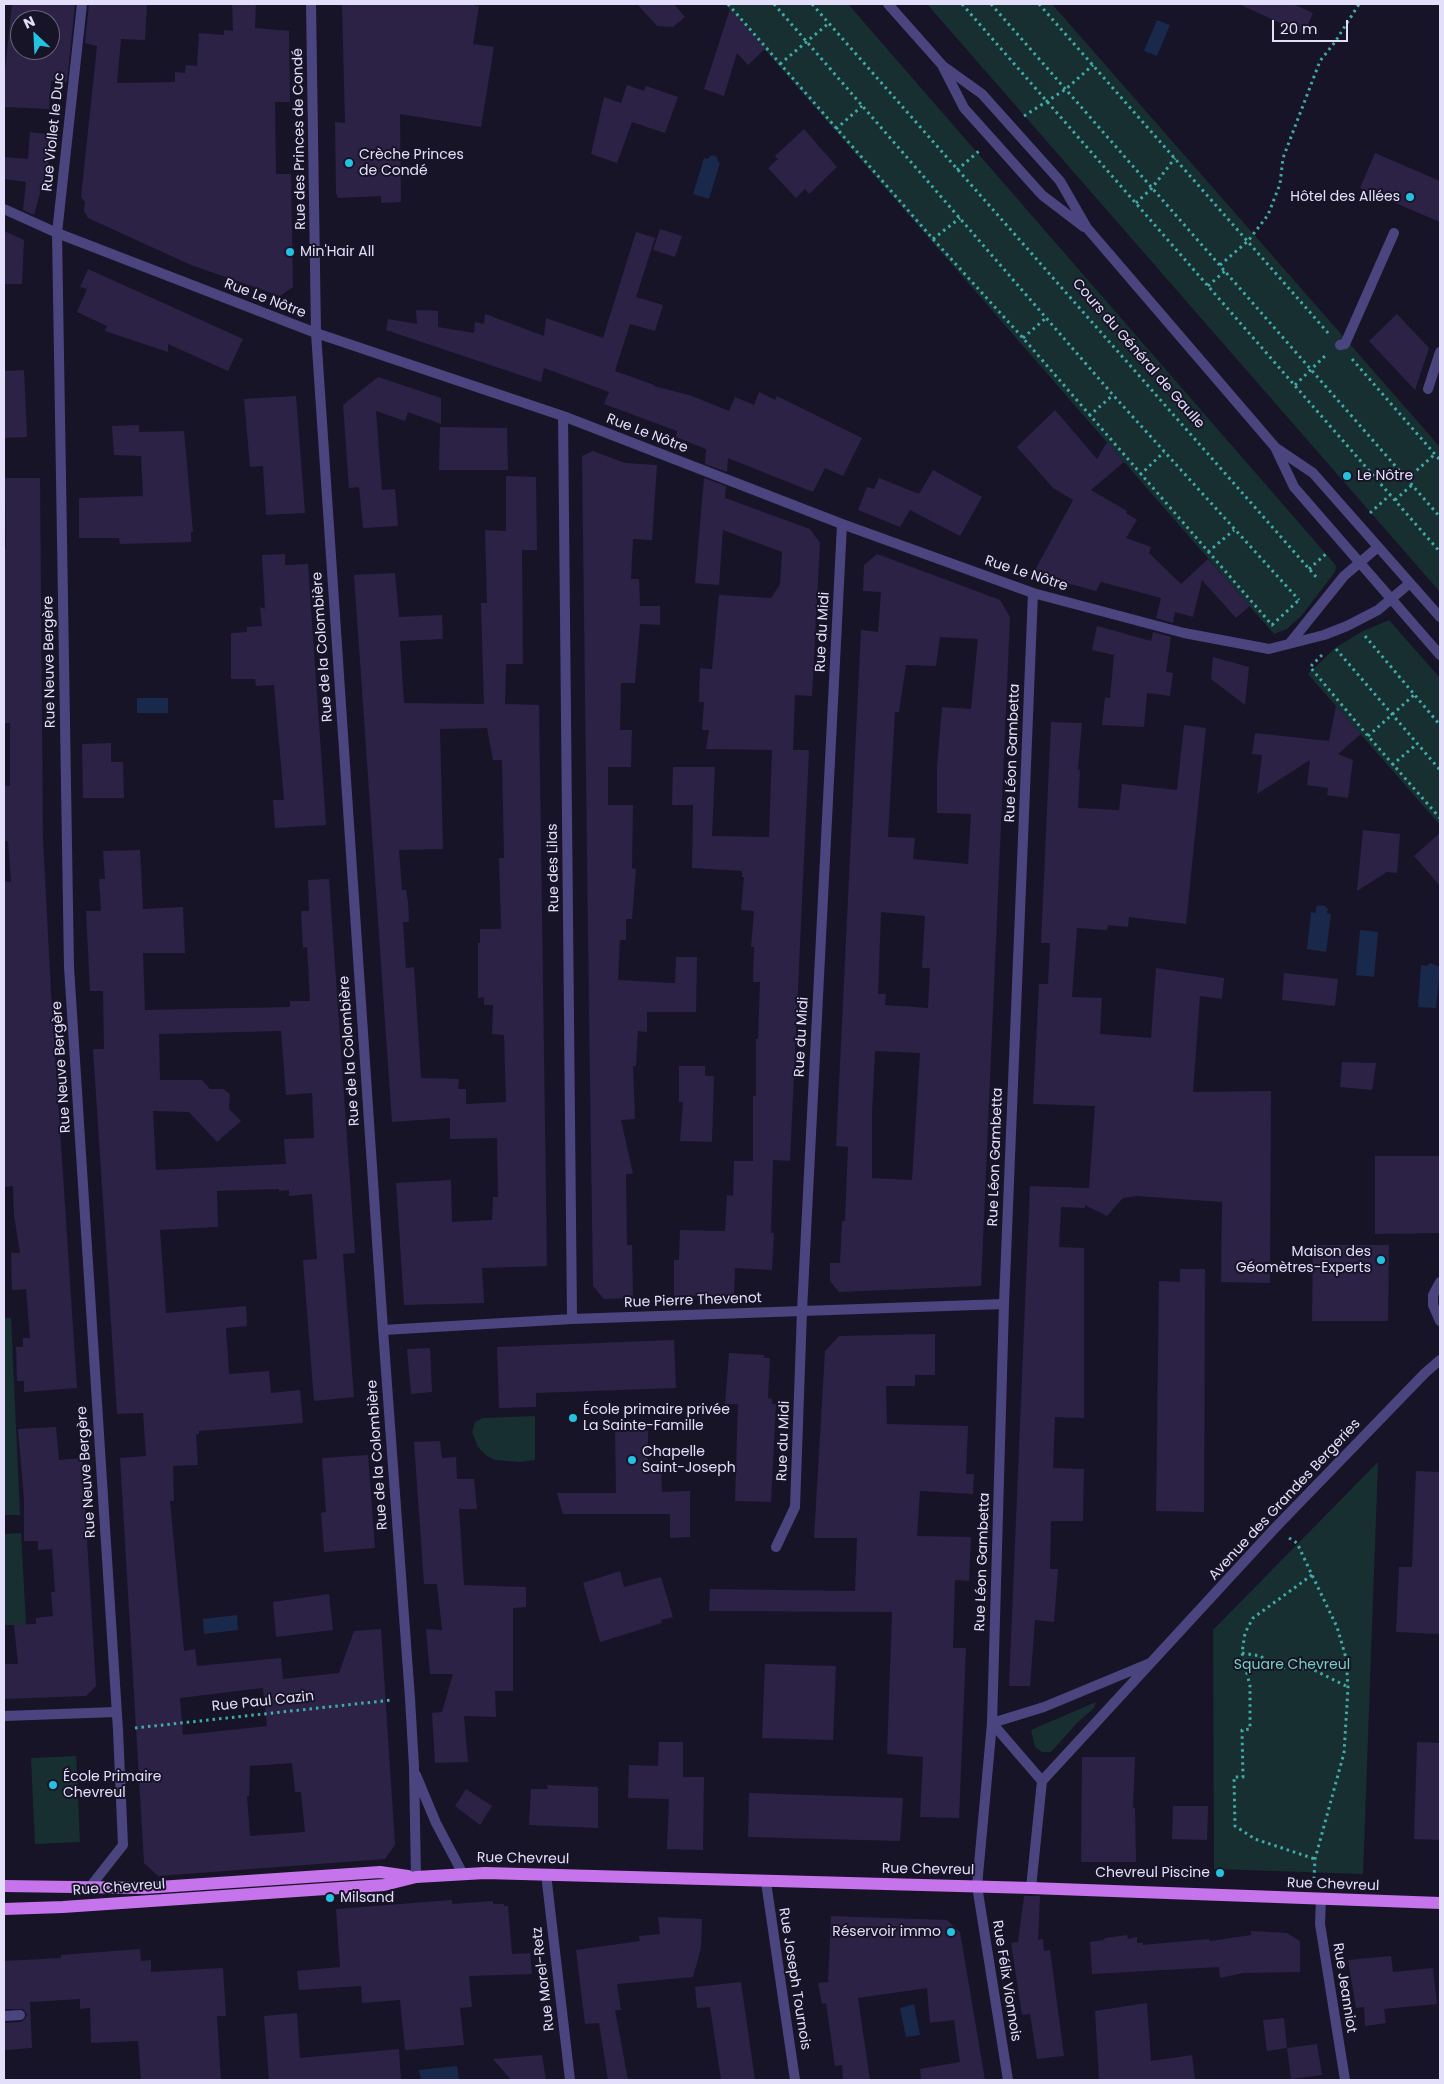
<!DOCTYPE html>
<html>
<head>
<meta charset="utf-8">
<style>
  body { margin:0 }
  #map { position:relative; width:1444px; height:2084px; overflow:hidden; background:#181427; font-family:Poppins,sans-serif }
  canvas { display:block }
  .frame { position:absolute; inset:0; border:5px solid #e3defa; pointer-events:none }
  .north { position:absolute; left:10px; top:10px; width:50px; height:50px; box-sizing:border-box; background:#181427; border:1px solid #69657b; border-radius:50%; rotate:335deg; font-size:14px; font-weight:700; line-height:20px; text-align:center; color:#e3defa }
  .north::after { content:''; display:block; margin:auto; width:18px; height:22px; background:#24c2e0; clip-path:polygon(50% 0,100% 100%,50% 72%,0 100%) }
  .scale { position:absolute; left:1272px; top:20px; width:76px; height:22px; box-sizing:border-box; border:2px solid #e3defa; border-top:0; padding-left:6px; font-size:15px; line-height:18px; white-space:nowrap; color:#e3defa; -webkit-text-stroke:4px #181427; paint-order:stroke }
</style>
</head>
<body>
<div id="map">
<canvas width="1444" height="2084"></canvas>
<div class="frame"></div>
<div class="north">N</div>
<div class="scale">20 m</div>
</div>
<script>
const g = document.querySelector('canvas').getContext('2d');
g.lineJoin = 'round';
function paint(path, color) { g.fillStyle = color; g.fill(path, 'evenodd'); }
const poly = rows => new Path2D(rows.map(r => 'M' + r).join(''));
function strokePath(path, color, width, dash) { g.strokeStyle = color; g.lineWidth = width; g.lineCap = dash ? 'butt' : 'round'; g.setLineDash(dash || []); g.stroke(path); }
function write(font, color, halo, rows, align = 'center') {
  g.font = font + ' Poppins,sans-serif'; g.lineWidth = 4; g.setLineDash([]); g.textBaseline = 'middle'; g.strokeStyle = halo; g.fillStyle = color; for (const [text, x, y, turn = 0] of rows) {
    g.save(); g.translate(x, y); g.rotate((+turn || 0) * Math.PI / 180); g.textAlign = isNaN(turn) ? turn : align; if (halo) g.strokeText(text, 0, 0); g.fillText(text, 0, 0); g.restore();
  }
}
const green = poly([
  [725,4,848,4,1333,562,1336,566,1335,572,1302,615,1287,629,1274,634],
  [927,4,1052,4,1440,447,1440,592],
  [1389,620,1440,678,1440,825,1308,674,1335,648,1361,632],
  [4,1318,11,1318,20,1515,4,1515],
  [535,1416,535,1460,519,1462,495,1460,487,1456,478,1447,472,1432,475,1422,483,1418],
  [1378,1462,1363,1874,1214,1869,1213,1630],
  [21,1533,26,1625,4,1625,4,1534],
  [1096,1702,1094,1708,1077,1723,1051,1752,1042,1752,1035,1747,1031,1730],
  [76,1756,80,1842,35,1844,31,1758]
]);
const water = poly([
  [1157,20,1170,25,1157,56,1144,51],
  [712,155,717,157,718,162,720,163,709,199,693,194,704,158,707,159],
  [137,698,168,698,168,713,137,713],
  [1319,905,1325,906,1328,909,1327,913,1331,914,1326,952,1307,949,1311,912,1316,913,1316,907],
  [1360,930,1378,932,1374,977,1356,975],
  [1430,963,1440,967,1436,1008,1418,1007,1421,965,1427,966],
  [237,1615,238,1630,204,1634,203,1619],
  [914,2004,920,2035,906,2037,900,2008],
  [457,2066,459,2080,421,2080,419,2070]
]);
const building = poly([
  [12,4,75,4,67,82,51,81,49,109,4,107,4,80],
  [20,20,50,20,50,50,20,50],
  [89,4,147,4,145,40,121,39,117,83,175,82,175,72,185,73,186,65,197,66,199,33,224,35,224,30,233,31,232,4,256,4,255,28,289,31,290,102,275,102,276,174,291,174,293,287,280,296,191,265,88,218,84,211,85,202,81,197,97,46,85,43],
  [342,4,474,4,475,6,479,6,473,44,494,47,481,127,400,114,401,202,381,203,381,196,338,198,336,193,335,122,345,123],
  [637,4,674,4,685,17,673,27,657,26],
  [1239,4,1293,4,1313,13,1304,34],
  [730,9,765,49,748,65,737,53,724,96,704,89],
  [627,85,644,91,646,86,678,97,665,133,632,122,617,163,591,154,604,97,621,103],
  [804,129,837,167,809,194,805,189,796,198,768,168,778,159,775,156],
  [30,132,56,135,34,215,23,210,26,182,4,179,4,157,28,159],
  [1375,153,1440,181,1440,222,1360,188],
  [660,229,682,236,675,257,653,250],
  [4,231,24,240,22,284,4,284],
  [636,232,655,238,636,297,663,305,655,331,630,324,615,371,654,385,654,386,692,396,729,411,735,397,754,405,759,392,775,400,777,396,862,438,843,476,825,468,813,492,728,458,727,472,705,464,706,449,676,437,677,431,604,404,609,392,544,368,541,382,386,330,388,319,417,324,416,310,438,311,438,327,474,333,475,322,484,324,485,314,544,336,546,318,603,338],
  [88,269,243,339,228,371,168,344,168,352,105,331,107,326,77,312,87,289,80,287],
  [1397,314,1429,348,1415,390,1369,341],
  [24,370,27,437,4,438,4,371],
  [378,377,441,398,441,424,408,412,405,421,376,411,382,490,395,489,398,526,363,528,359,487,349,488,343,405],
  [296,396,305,513,266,515,263,466,250,467,244,399],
  [1055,410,1097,459,1107,442,1124,462,1091,490,1127,511,1126,513,1137,520,1126,538,1151,547,1149,553,1181,584,1208,559,1250,606,1236,618,1202,580,1193,617,1175,612,1173,623,1156,618,1161,598,1101,582,1096,591,1033,574,1073,500,1053,488,1017,447],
  [139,425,139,432,184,431,193,532,191,532,191,542,120,544,119,538,79,538,79,498,143,496,141,456,114,455,112,426],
  [440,427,507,428,508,470,439,470],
  [593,451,625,463,657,465,652,540,633,539,631,579,639,579,640,606,660,606,660,625,640,624,635,683,621,683,620,730,632,730,631,767,608,767,608,805,633,805,632,868,636,869,632,919,626,919,626,940,620,940,618,980,675,983,676,957,697,957,696,1012,647,1012,647,1032,638,1031,636,1066,633,1066,635,1119,621,1120,633,1174,626,1174,627,1245,632,1245,633,1298,604,1299,593,1286,589,1013,582,456],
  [933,470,982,497,960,536,910,510,900,527,858,510,867,487,874,489,879,478,919,494],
  [506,476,536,477,537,550,522,550,523,664,506,664,505,704,539,705,547,1266,482,1268,484,1303,404,1305,396,1183,451,1180,452,1222,492,1220,493,1197,498,1197,497,1138,450,1139,450,1118,392,1122,354,575,395,573,399,617,442,615,443,639,400,641,404,703,484,704,481,603,487,603,485,530,506,531],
  [487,728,493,760,502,760,504,858,499,858,501,929,480,929,480,943,478,943,478,998,484,997,484,1005,493,1005,492,1034,504,1035,506,1102,466,1104,466,1089,458,1089,459,1079,421,1078,414,967,406,968,403,922,409,922,408,902,406,890,402,890,399,850,443,849,440,729],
  [5,478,40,478,43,839,51,992,77,1388,24,1392,24,1381,17,1381,16,1347,23,1347,23,1338,30,1338,26,1289,12,1290,11,1253,20,1253,14,1215,13,1186,5,1187,4,1153,4,881,11,882,8,841,4,841,4,786,10,786,10,723,4,723,4,549,6,549],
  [704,478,726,486,725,498,810,529,820,543,812,696,795,695,793,750,809,750,790,1161,773,1160,771,1233,774,1233,772,1270,735,1268,734,1295,674,1296,674,1260,679,1260,680,1230,725,1231,727,1195,733,1196,734,1161,753,1161,753,1096,756,1096,756,1039,758,1039,760,982,753,982,754,947,751,947,754,911,741,910,744,877,742,877,742,871,692,868,693,805,672,805,673,767,715,767,712,836,769,837,772,750,706,749,709,730,702,730,704,702,699,702,700,668,712,669,719,595,771,598,780,584,782,552,723,530,719,585,695,583],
  [285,554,285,565,308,564,326,825,275,828,273,800,284,800,274,685,256,686,255,679,231,679,231,633,247,632,247,627,262,626,260,607,265,609,262,555],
  [877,554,1000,600,1010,617,981,1286,839,1292,830,1281,830,1263,840,1263,842,1221,845,1221,848,1147,836,1146,861,630,878,632,881,592,863,591,864,565],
  [940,637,978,639,971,709,942,707,937,766,937,813,971,814,968,864,913,859,915,838,888,837,895,712,899,712,906,665,936,666],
  [881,912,925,916,922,968,930,968,928,1008,885,1005,886,994,878,994],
  [875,1051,920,1053,912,1180,872,1178,872,1113],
  [1097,626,1151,641,1153,632,1171,637,1166,672,1173,673,1170,696,1147,693,1144,727,1102,725,1105,697,1110,698,1114,655,1092,650],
  [1213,657,1249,667,1245,705,1211,679],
  [1336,706,1361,734,1338,754,1353,760,1348,798,1327,795,1328,788,1307,785,1310,760,1257,794,1262,755,1252,754,1255,733,1329,741],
  [1051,722,1082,723,1078,769,1080,770,1078,808,1119,810,1122,784,1177,790,1184,725,1206,728,1186,924,1129,917,1128,927,1108,925,1107,930,1077,928,1072,997,1102,998,1100,1034,1151,1038,1156,968,1224,978,1222,999,1200,996,1193,1092,1271,1091,1270,1283,1221,1282,1222,1202,1137,1196,1123,1198,1107,1216,1085,1205,1085,1208,1061,1207,1059,1247,1084,1248,1084,1418,1055,1417,1053,1468,1084,1469,1083,1521,1051,1521,1050,1569,1058,1569,1054,1622,1035,1620,1030,1686,1009,1686,1030,1186,1089,1188,1095,1106,1033,1104,1039,984,1048,984,1050,943,1041,943],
  [111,743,111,762,123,762,124,798,83,798,82,744],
  [1363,830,1400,834,1397,873,1387,872,1357,891],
  [1440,833,1440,886,1414,856],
  [140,850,143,909,183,907,185,953,143,953,145,1010,290,1007,290,1001,310,1001,307,947,303,948,301,911,309,911,308,880,329,879,355,1253,343,1254,354,1397,314,1401,303,1260,317,1259,312,1194,289,1196,289,1190,279,1191,279,1189,217,1191,218,1227,160,1230,166,1313,246,1306,247,1326,226,1328,229,1374,269,1371,271,1393,300,1390,303,1423,199,1431,199,1434,196,1434,198,1465,173,1466,174,1501,170,1501,184,1651,195,1649,197,1666,281,1658,283,1679,339,1673,354,1631,381,1629,395,1845,385,1859,158,1876,144,1863,120,1458,146,1456,143,1413,117,1414,93,1049,104,1049,103,991,90,991,86,911,101,911,99,879,105,879,103,851],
  [281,1031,286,1095,312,1093,314,1138,284,1139,286,1164,156,1170,153,1111,189,1112,217,1142,241,1121,229,1109,230,1094,223,1089,210,1089,202,1080,160,1080,159,1034],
  [263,1688,267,1726,183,1735,180,1698],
  [292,1763,295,1792,301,1792,305,1832,250,1836,247,1796,249,1796,250,1766],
  [1284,973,1338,979,1335,1006,1282,1000],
  [1342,1062,1376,1063,1372,1090,1340,1087],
  [679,1066,705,1066,705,1076,714,1076,712,1142,680,1141,683,1102,679,1102],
  [1375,1156,1440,1156,1440,1233,1375,1234],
  [1313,1245,1389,1245,1388,1321,1312,1321],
  [1180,1269,1205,1269,1204,1512,1156,1511,1159,1281,1180,1282],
  [935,1334,935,1375,915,1375,915,1386,886,1386,887,1424,968,1426,966,1474,974,1474,973,1494,920,1491,917,1536,971,1537,969,1581,955,1580,953,1648,966,1648,959,1818,920,1817,923,1757,887,1754,892,1612,709,1611,710,1589,855,1591,857,1538,814,1538,825,1351,839,1336],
  [674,1340,676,1388,536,1393,536,1407,499,1408,497,1347],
  [430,1348,432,1392,411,1394,407,1349],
  [729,1353,764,1355,764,1358,770,1358,768,1398,772,1399,772,1404,776,1404,771,1502,735,1501,738,1404,725,1404],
  [56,1427,59,1460,82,1458,96,1686,86,1696,4,1699,4,1664,18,1664,14,1625,36,1624,36,1618,53,1616,51,1592,55,1592,52,1549,38,1550,38,1541,24,1541,24,1499,18,1429],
  [615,1431,648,1431,648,1472,661,1472,662,1492,690,1491,690,1537,670,1538,670,1514,563,1514,557,1493,616,1493],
  [440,1441,442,1458,456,1457,457,1479,474,1479,477,1509,459,1509,464,1585,526,1587,526,1607,513,1608,513,1691,495,1691,496,1717,464,1716,468,1762,435,1763,432,1713,442,1712,453,1674,430,1674,426,1629,442,1630,437,1584,424,1584,414,1442],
  [368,1455,375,1548,324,1552,321,1513,326,1512,322,1458],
  [1416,1471,1440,1472,1440,1634,1396,1632,1399,1567,1412,1567],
  [620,1571,624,1587,661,1577,673,1617,661,1620,662,1623,600,1642,583,1583],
  [329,1594,333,1630,276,1637,273,1602],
  [765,1664,836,1666,833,1740,762,1738],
  [659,1742,683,1742,683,1777,704,1777,703,1850,667,1849,669,1799,628,1798,629,1765,658,1766],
  [1417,1742,1440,1743,1440,1840,1414,1839],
  [1082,1757,1135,1757,1133,1808,1135,1808,1136,1862,1081,1862],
  [547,1785,598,1787,598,1828,529,1825,531,1789,548,1789],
  [466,1789,492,1806,480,1825,455,1806],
  [749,1793,903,1798,900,1841,748,1837],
  [1173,1806,1208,1806,1207,1840,1172,1839],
  [1024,1896,1040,1896,1038,1940,1043,1939,1044,1951,1050,1950,1064,2056,1037,2059,1030,2014,1022,2015,1011,1943,1018,1942],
  [452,1900,452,1904,493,1901,493,1904,504,1904,504,1906,508,1906,512,1954,530,1953,532,1974,469,1976,472,2007,460,2008,464,2045,405,2050,400,2000,362,2003,361,1986,299,1990,297,1971,340,1967,336,1909],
  [831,1916,947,1920,960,1932,985,2080,921,2080,920,2069,960,2062,954,2020,930,2023,927,1988,858,1998,870,2080,843,2080,842,2065,835,2066,826,2003,822,2004,818,1983,828,1982],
  [658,1917,702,1919,701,1948,693,1977,617,1984,621,2010,615,2010,628,2080,608,2080,599,2023,585,2024,576,1950,640,1941,639,1936,660,1934],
  [1251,1931,1287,1933,1300,1941,1300,1972,1243,1973,1220,1978,1219,1967,1092,1974,1090,1942,1104,1940,1105,1938,1127,1935,1128,1939,1137,1937,1137,1943,1143,1943,1143,1945,1209,1939,1210,1941,1251,1935],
  [140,1949,141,1961,151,1960,151,1972,223,1968,226,2016,217,2016,221,2080,141,2080,138,2041,91,2043,90,2008,80,2009,80,1999,30,2002,32,2048,4,2050,4,2023,21,2022,24,2020,27,2015,23,2009,4,2009,4,1961,61,1958,61,1955],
  [1391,1956,1393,1972,1433,1968,1437,2004,1384,2009,1386,2023,1365,2026,1364,2007,1356,2008,1348,1960],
  [741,1982,755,2080,721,2080,710,2007,697,2008,695,1987],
  [1147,2003,1151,2061,1192,2055,1195,2080,1099,2080,1095,2011],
  [297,2013,300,2058,399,2049,401,2080,269,2080,264,2016],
  [1284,2018,1287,2048,1267,2051,1263,2020],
  [1317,2044,1322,2075,1291,2079,1287,2048],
  [542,2055,546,2080,511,2080,493,2059]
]);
const path = poly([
  [728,4,933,239,1023,338,1272,625,1300,599],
  [774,4,1113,395,1299,600],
  [812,4,1318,579],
  [962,4,1440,552],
  [991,4,1440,517],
  [1039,4,1329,334],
  [780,64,829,23],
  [1024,116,1066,89,1093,65],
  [836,129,862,106],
  [957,170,979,151],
  [1136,203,1152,188,1175,158],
  [933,239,960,218],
  [1220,265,1248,241,1268,215,1280,184,1283,158,1320,61,1335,42,1359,4],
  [1208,286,1225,271],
  [1023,338,1046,318],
  [1352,359,1440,460],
  [1295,385,1327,354],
  [1089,416,1113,395],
  [1140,475,1164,452],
  [1407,479,1435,454],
  [1395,500,1412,485],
  [1370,513,1390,495],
  [1208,552,1234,530],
  [1309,569,1327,553],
  [1365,636,1440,725],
  [1336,649,1440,770],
  [1322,655,1310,667,1368,736,1440,818],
  [1368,736,1414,695],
  [1392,765,1417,744],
  [1289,1538,1297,1543,1312,1575,1337,1627,1346,1658,1348,1688,1344,1753,1315,1859,1314,1878],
  [1312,1575,1253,1618,1245,1633,1242,1653,1250,1686,1250,1729,1242,1730,1243,1777,1234,1777,1235,1826,1255,1839,1315,1859],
  [1242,1653,1261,1656,1271,1667,1312,1669,1348,1687],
  [135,1728,392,1700]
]);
const lane = poly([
  [1340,345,1345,344,1394,233],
  [1428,389,1440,352],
  [4,2016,20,2015]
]);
const street = poly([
  [82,4,57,233,69,967,118,1730,123,1845,90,1887],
  [311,4,316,333,383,1330,410,1698,414,1767,416,1877],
  [888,4,943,66,982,94,1060,181,1087,228,1275,447,1294,487,1440,655],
  [943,67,964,108,1042,195,1084,227],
  [4,209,57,233,316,333,563,416,842,524,1033,593,1184,633,1269,649,1324,635,1347,626,1378,610,1410,583],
  [563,416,572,1319],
  [1276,448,1313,473,1440,617],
  [1290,643,1344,576,1378,547],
  [1440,1282,1433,1295,1433,1305,1440,1321],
  [383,1330,572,1319,1004,1304],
  [776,1547,795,1507,802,1311,842,524],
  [4,1716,116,1712],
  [992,1723,1042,1781,1031,1888],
  [992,1723,1044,1707,1150,1663],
  [416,1775,436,1823,463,1874],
  [1042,1781,1274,1529,1425,1373,1440,1360],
  [546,1874,570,2080],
  [766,1882,795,2080],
  [1321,1899,1320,1924,1345,2080],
  [1008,2080,977,1886,992,1723,1004,1304,1033,593]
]);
const primary = poly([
  [4,1886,144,1888,380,1872,408,1876],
  [4,1909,63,1907,384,1885,416,1877,485,1873,1031,1888,1440,1903]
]);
const markers = [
  [349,163,5,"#24c2e0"],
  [1410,197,5,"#24c2e0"],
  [290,252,5,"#24c2e0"],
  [1347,476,5,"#24c2e0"],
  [1381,1260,5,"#24c2e0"],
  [573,1418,5,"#24c2e0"],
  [632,1460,5,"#24c2e0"],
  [53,1785,5,"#24c2e0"],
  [1220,1873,5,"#24c2e0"],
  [330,1898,5,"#24c2e0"],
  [951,1932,5,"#24c2e0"]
];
const streetNames = [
  ["Rue Viollet le Duc",54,132,-84],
  ["Rue des Princes de Condé",300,139,-91],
  ["Rue Le Nôtre",265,299,21],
  ["Cours du Général de Gaulle",1138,354,49],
  ["Rue Le Nôtre",647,434,21],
  ["Rue Le Nôtre",1026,574,18],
  ["Rue du Midi",823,632,-87],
  ["Rue de la Colombière",323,647,-94],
  ["Rue Neuve Bergère",50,662,-91],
  ["Rue Léon Gambetta",1013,753,-88],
  ["Rue des Lilas",554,868,-91],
  ["Rue du Midi",802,1037,-87],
  ["Rue de la Colombière",350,1051,-94],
  ["Rue Neuve Bergère",62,1067,-94],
  ["Rue Léon Gambetta",996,1157,-88],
  ["Rue Pierre Thevenot",693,1301,-2],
  ["Rue du Midi",784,1441,-88],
  ["Rue de la Colombière",378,1455,-94],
  ["Rue Neuve Bergère",87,1472,-94],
  ["Avenue des Grandes Bergeries",1285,1500,-47],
  ["Rue Léon Gambetta",983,1562,-88],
  ["Rue Paul Cazin",263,1702,-6],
  ["Rue Chevreul",523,1859,1],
  ["Rue Chevreul",928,1870,1],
  ["Rue Chevreul",1333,1885,2],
  ["Rue Chevreul",119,1888,-4],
  ["Rue Morel-Retz",544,1979,-97],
  ["Rue Joseph Tournois",794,1979,81],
  ["Rue Félix Vionnois",1006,1981,81],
  ["Rue Jeanniot",1344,1988,81]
];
const poiNames = [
  ["Crèche Princes",359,155],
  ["de Condé",359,171],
  ["Hôtel des Allées",1400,197,"right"],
  ["Min'Hair All",300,252],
  ["Le Nôtre",1357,476],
  ["Maison des",1371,1252,"right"],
  ["Géomètres-Experts",1371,1268,"right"],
  ["École primaire privée",583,1410],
  ["La Sainte-Famille",583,1426],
  ["Chapelle",642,1452],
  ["Saint-Joseph",642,1468],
  ["École Primaire",63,1777],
  ["Chevreul",63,1793],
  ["Chevreul Piscine",1210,1873,"right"],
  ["Milsand",340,1898],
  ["Réservoir immo",941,1932,"right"]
];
const parkNames = [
  ["Square Chevreul",1292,1665]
];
paint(green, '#172f30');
paint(water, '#18294b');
paint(building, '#2b2245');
strokePath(path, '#41abab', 3, [2.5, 4]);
strokePath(lane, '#4b457f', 10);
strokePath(street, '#4b457f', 10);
strokePath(primary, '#c674eb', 12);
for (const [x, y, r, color] of markers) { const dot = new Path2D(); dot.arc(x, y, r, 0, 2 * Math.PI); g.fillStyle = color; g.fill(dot); strokePath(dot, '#181427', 2); }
write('14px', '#e3defa', '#181427', streetNames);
write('14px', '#e3defa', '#181427', poiNames, 'left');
write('14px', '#73d1c0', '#181427', parkNames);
</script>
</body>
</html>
